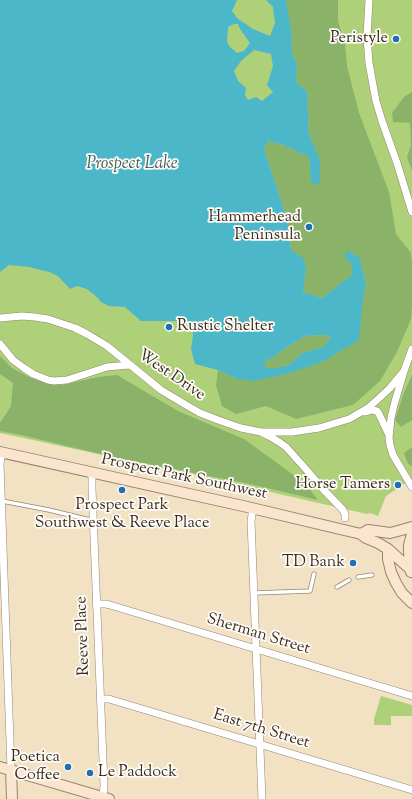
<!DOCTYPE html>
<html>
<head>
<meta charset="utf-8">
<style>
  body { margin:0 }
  canvas { display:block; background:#f2e1c3 }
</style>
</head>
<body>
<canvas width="412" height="799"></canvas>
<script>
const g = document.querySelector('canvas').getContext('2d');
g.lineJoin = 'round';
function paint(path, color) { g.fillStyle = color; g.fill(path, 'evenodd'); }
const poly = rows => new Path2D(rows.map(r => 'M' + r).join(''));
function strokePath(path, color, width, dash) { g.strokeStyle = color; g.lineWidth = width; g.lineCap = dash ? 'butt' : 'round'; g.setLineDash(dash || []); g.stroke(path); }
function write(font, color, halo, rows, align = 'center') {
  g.font = font + ' "Sorts Mill Goudy",serif'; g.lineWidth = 3.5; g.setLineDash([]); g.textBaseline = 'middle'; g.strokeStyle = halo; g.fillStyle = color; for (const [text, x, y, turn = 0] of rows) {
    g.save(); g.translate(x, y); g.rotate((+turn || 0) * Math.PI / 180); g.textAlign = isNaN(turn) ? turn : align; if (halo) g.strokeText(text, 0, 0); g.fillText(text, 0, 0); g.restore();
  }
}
const green = poly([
  [0,0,412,0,412,479,386,496,378,516,370,513,367,514,187,473,0,433],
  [381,696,412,705,412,716,391,716,391,725,374,725,374,719]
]);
const forest = poly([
  [286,0,338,0,338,21,345,44,347,66,359,113,389,192,396,234,411,253,412,263,412,305,411,319,397,352,380,381,353,405,296,419,266,406,236,414,222,406,216,385,218,370,237,379,324,361,363,299,366,284,360,258,348,251,351,263,352,275,322,298,303,292,306,270,291,250,287,219,264,149,268,141,283,145,309,157,311,184,320,160,309,134,307,91,297,83,296,79,297,64,292,54,291,28],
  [412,92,412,171,407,157,411,146,410,123,393,122,392,113,404,97],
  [321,335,331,336,324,347,302,353,289,365,276,368,265,368,264,361,274,357,281,351,305,336],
  [0,356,12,368,31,378,62,385,98,377,117,375,178,411,244,439,306,484,318,500,250,484,113,457,21,435,0,431,0,423,11,406,13,383,0,374],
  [412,375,412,420,409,422,401,427,395,420,403,395],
  [412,447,412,466,408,464,404,453]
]);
const water = poly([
  [0,0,237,0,232,11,237,18,253,29,270,36,275,23,273,7,266,0,286,0,291,28,292,54,297,64,296,79,297,83,307,91,309,134,320,160,320,183,311,184,309,157,283,145,268,141,264,149,287,219,291,250,304,259,306,270,303,292,322,298,352,275,351,263,344,256,348,251,360,258,366,284,363,299,359,340,324,361,290,373,254,381,237,379,218,370,195,364,191,349,193,336,192,326,185,321,141,321,125,307,109,306,101,302,98,298,87,289,77,286,70,289,58,276,49,272,29,267,9,265,0,272],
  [234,24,238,24,240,29,250,43,244,51,237,53,230,47,227,42,228,27],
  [254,50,271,54,273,66,267,85,273,92,262,101,256,97,248,100,245,95,246,88,238,81,234,71,241,61],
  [321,335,331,336,324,347,302,353,289,365,276,368,265,368,265,361,274,357,281,351,305,336]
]);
const lane = poly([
  [2,501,49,510,86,519,93,520],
  [358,577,372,575],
  [337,587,349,580],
  [254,593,310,591,314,574]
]);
const street = poly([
  [369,0,367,37,369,63,373,85,376,101,382,121,397,163,412,212],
  [0,318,22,316,35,317,48,319,75,328,87,334,107,346,161,390,186,405,200,413,218,420,241,428,261,432,269,436,279,442,286,447,304,467,323,489,343,510,345,514,345,518],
  [0,344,13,360,24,368,33,374,48,380,54,381,67,380,107,367,129,365],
  [412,349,404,371,394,405,391,418,389,438,390,445,393,455,412,487],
  [364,412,372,410,377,411,379,414,389,435],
  [263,432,292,432,319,428,349,419,356,415,368,408,377,400,390,388,404,371],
  [2,453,0,464,11,769],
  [92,473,92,488,104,785,103,797],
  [253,508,251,521,262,799],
  [96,604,106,604,110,605,412,696],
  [101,699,109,699,412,790]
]);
const secondary = poly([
  [0,452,243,506,361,534,366,538,378,543,388,549,410,569],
  [361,534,368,530,390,533,394,532,412,527],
  [388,549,388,559,391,572,396,583,402,593,412,603],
  [411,572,410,569,409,551,409,545,412,534],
  [0,767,109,799],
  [11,769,12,799]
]);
const markers = [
  [396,39,4,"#1f6fb2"],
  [309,227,4,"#1f6fb2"],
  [169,327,4,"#1f6fb2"],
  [398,485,4,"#1f6fb2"],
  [122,490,4,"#1f6fb2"],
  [353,563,4,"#1f6fb2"],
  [68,767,4,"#1f6fb2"],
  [90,773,4,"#1f6fb2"]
];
const poiNames = [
  ["Peristyle",388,39],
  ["Hammerhead",301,218],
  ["Peninsula",301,236],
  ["Rustic Shelter",177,327,"left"],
  ["Horse Tamers",390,485],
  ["Prospect Park",122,506,"center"],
  ["Southwest & Reeve Place",122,524,"center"],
  ["TD Bank",345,563],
  ["Poetica",60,758],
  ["Coffee",60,776],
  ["Le Paddock",98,773,"left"]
];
const streetNames = [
  ["West Drive",171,376,34],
  ["Prospect Park Southwest",184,478,12],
  ["Sherman Street",258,635,17],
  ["Reeve Place",84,636,-92],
  ["East 7th Street",261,730,17]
];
const waterNames = [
  ["Prospect Lake",132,165]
];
paint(green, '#aed079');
paint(forest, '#8ab269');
paint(water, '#4cb7c8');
strokePath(lane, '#968670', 5);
strokePath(street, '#968670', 8);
strokePath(secondary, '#968670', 12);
strokePath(lane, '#fff', 3.5);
strokePath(street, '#fff', 7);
strokePath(secondary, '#fce5cf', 10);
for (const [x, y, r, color] of markers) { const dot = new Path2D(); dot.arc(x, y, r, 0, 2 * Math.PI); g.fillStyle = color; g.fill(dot); strokePath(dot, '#fdfcf7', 1.5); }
write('16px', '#3b2a1e', '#fdfcf7', poiNames, 'right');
write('16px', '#3b2a1e', '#fdfcf7', streetNames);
write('italic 17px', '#415b5a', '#fdfcf7', waterNames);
</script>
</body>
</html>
